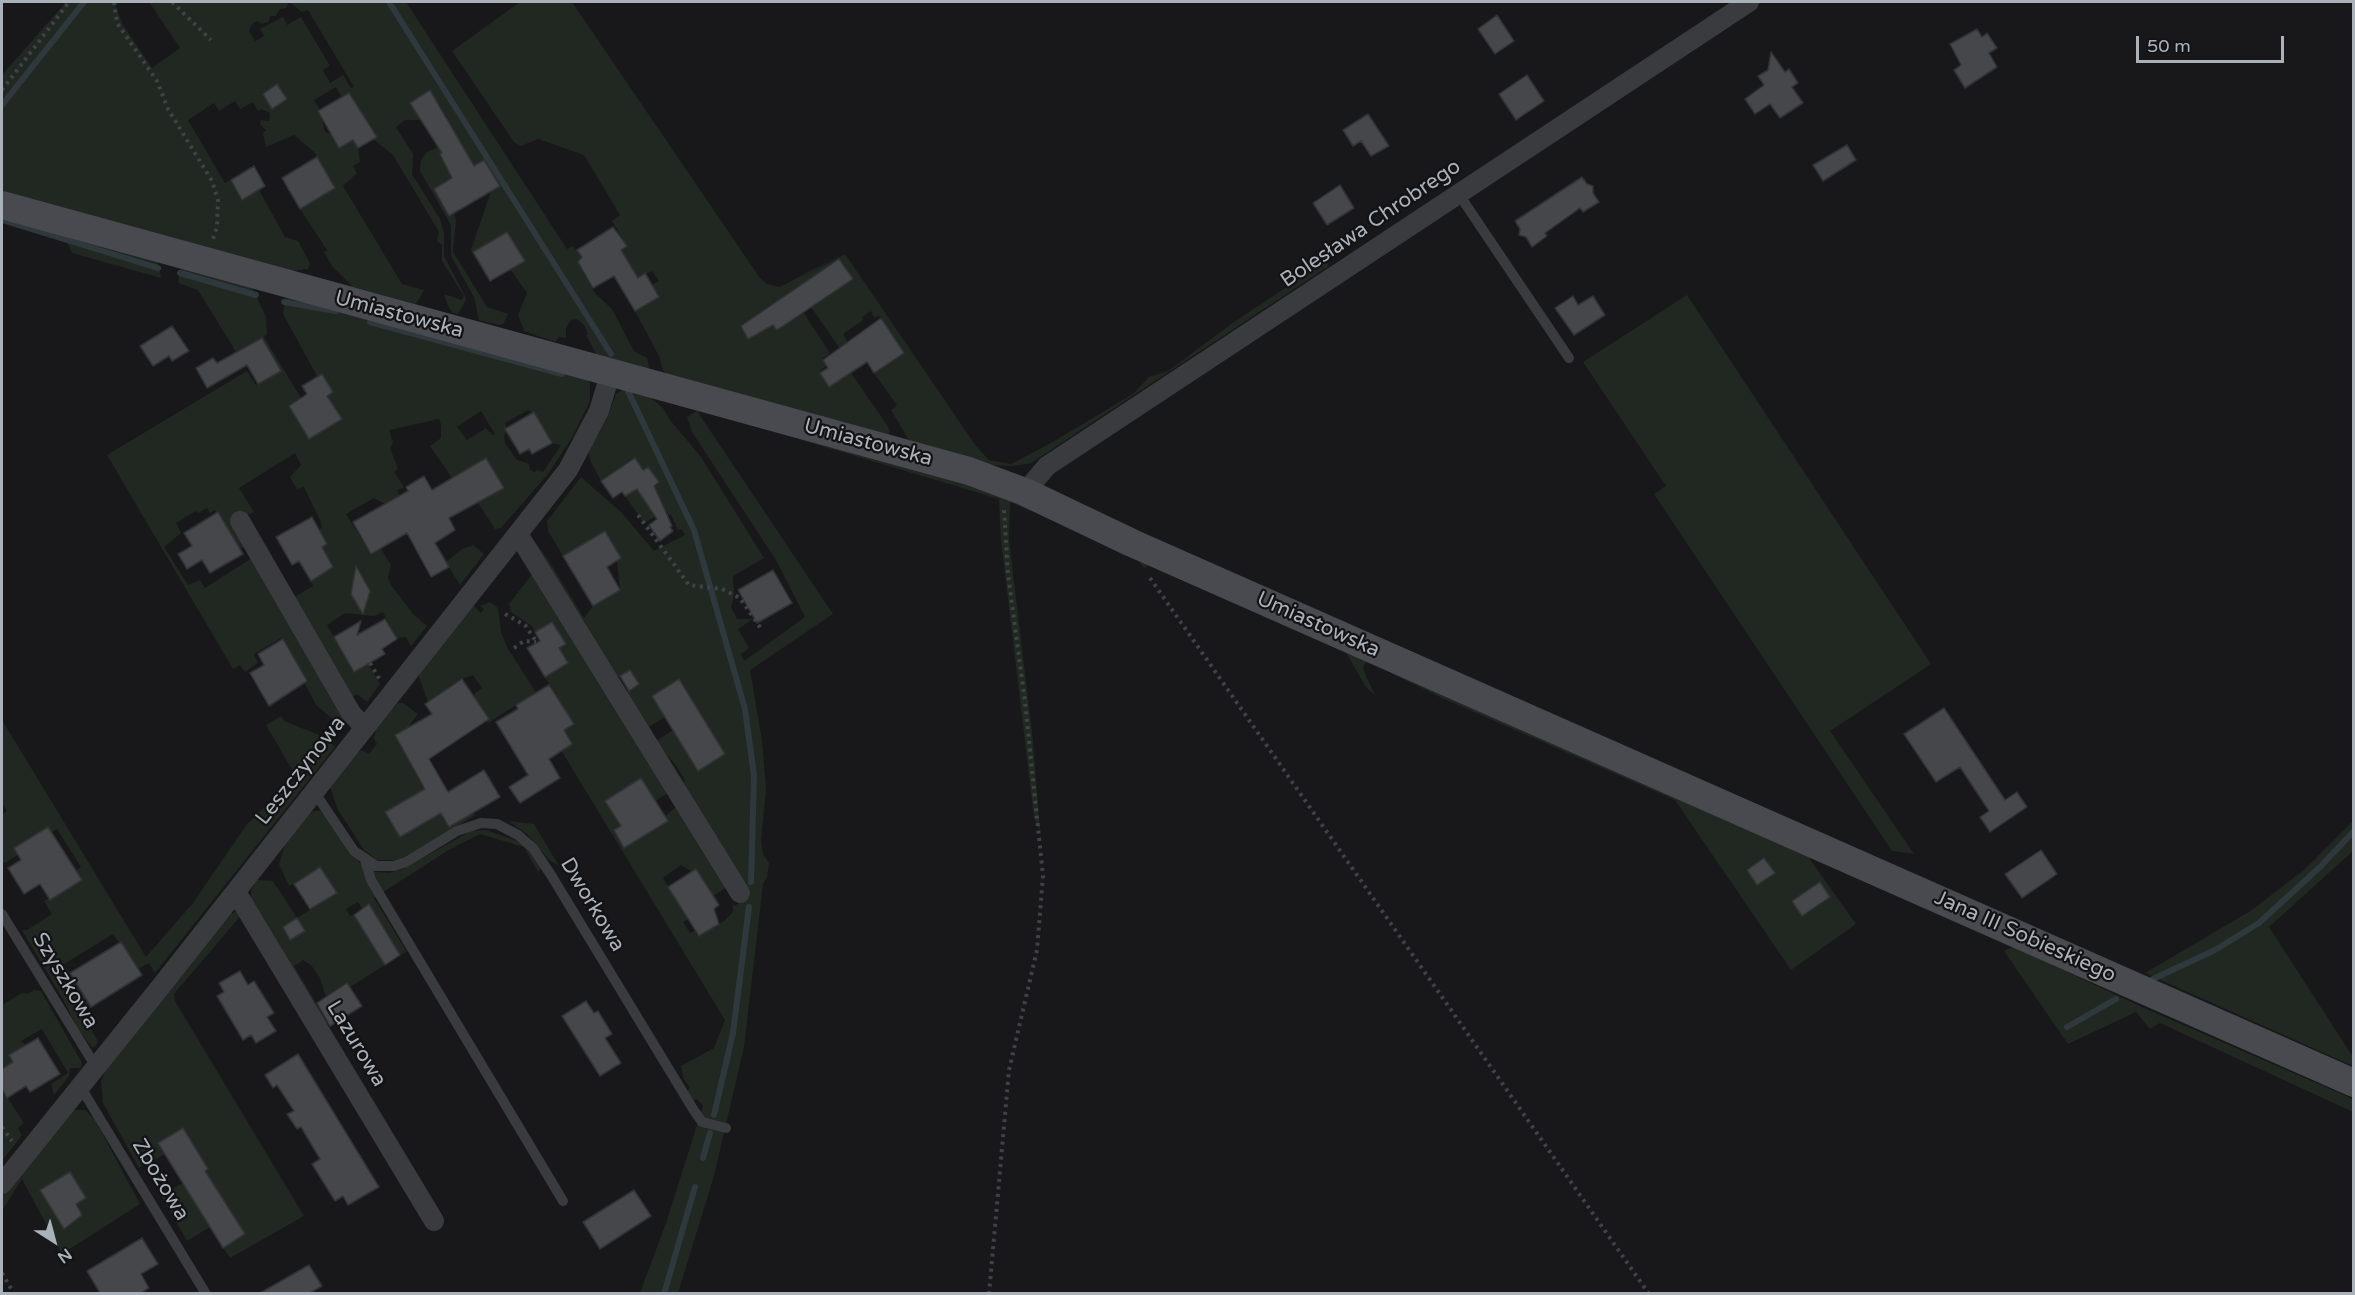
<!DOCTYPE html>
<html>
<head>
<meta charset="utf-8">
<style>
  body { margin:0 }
  #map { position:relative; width:2355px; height:1295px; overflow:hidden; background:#18181a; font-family:"Varela Round",sans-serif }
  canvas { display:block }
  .frame { position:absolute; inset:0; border:3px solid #abb1b9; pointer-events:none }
  .north { position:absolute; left:24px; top:1211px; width:60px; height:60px; -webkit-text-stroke:4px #131315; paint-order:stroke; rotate:144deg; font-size:16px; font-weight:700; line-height:24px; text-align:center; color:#abb1b9 }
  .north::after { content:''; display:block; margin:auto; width:21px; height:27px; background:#abb1b9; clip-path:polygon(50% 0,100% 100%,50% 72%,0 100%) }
  .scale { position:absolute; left:2136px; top:36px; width:148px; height:27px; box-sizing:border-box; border:3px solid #abb1b9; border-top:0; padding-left:8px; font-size:18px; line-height:21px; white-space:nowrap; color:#abb1b9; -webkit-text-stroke:4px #131315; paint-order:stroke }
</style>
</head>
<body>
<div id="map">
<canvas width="2355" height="1295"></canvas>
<div class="frame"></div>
<div class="north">N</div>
<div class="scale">50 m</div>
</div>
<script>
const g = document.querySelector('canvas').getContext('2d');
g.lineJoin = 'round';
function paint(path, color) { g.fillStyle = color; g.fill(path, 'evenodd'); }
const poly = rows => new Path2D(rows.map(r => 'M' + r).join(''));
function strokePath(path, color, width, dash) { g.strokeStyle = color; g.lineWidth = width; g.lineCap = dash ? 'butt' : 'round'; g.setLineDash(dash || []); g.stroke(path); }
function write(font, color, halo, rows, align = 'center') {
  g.font = font + ' "Varela Round",sans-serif'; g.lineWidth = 4.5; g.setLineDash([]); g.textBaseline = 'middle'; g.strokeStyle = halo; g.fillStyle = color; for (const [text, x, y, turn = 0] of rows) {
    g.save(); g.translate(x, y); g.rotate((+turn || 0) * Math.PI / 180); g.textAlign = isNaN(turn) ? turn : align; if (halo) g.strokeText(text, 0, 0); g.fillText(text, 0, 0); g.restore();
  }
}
const green = poly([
  [66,2,118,2,116,7,123,25,152,68,180,48,149,2,406,2,567,249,572,246,577,250,582,257,578,263,595,293,612,309,634,351,647,358,649,367,645,372,598,358,586,335,588,334,584,325,577,319,571,320,566,328,566,338,559,337,555,342,524,331,518,315,527,293,510,269,525,261,507,232,473,252,471,250,491,191,500,186,484,160,434,190,449,216,454,213,456,221,453,252,487,307,508,314,503,324,498,325,479,320,474,297,451,256,451,225,420,171,421,160,427,152,450,142,441,123,448,118,430,90,421,120,405,120,396,127,413,154,412,174,440,219,444,233,444,256,465,296,466,300,458,314,453,313,449,308,444,294,462,300,464,296,442,261,442,245,437,241,439,232,393,155,373,139,377,136,364,115,342,98,336,87,314,100,320,110,325,132,353,140,358,148,360,162,353,166,357,173,343,186,402,284,424,290,416,304,353,287,332,266,324,252,327,250,300,209,326,194,315,153,294,135,266,147,263,133,266,130,260,124,261,120,269,121,270,113,261,109,258,111,253,102,240,109,235,101,219,111,214,103,188,120,225,183,231,180,243,200,259,190,285,237,298,241,310,263,308,269,290,271,2,193,2,75],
  [289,2,302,12,308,10,354,87,351,88,343,75,330,83,323,70,330,66,301,17,287,25,283,17,260,29,264,36,255,41,249,31,252,24,257,21,262,24,269,21,270,16,276,16,280,9,286,8],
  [520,2,572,2,760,278,767,284,780,287,844,253,801,278,845,254,976,446,989,460,1011,464,1051,443,1133,394,1149,377,1168,371,1234,322,1326,261,1329,266,1031,463,1013,466,991,465,910,442,891,410,897,405,874,373,904,353,881,316,874,317,871,311,862,317,863,320,843,334,852,348,843,353,811,307,764,311,777,330,803,312,830,353,822,359,827,365,819,372,829,387,851,373,887,425,890,431,888,435,669,377,663,370,659,356,635,311,659,297,652,285,659,281,652,271,636,279,621,250,627,246,612,221,620,215,584,155,538,139,521,146,514,142,452,51],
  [64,235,157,259,161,278,72,253],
  [181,266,252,287,266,317,267,334,264,337,301,398,289,406,309,439,341,419,327,396,333,392,322,374,317,376,283,314,286,297,586,379,590,383,590,401,573,436,548,474,501,528,495,529,478,503,504,488,486,458,452,478,430,446,441,438,441,424,439,419,389,430,393,442,390,448,398,469,394,472,404,487,397,491,407,509,393,498,385,504,374,498,346,514,371,554,381,549,391,565,388,577,391,585,413,614,427,626,411,646,406,637,396,638,383,612,374,616,345,613,327,625,354,672,368,664,380,684,367,702,357,694,352,697,293,598,313,586,311,581,333,567,322,547,327,543,319,530,322,527,320,520,304,487,297,489,290,477,301,465,295,453,239,488,254,512,231,523,245,546,240,549,215,510,210,513,207,508,198,513,196,511,176,523,181,533,164,547,188,585,200,580,205,588,252,558,348,722,343,728,316,705,281,638,254,654,258,663,245,672,240,665,233,669,107,455,247,371,256,385,280,371,262,338,236,352,198,290,178,283],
  [528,410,534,413,552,443,561,445,543,472,538,470,534,472,530,470,529,464,517,460,505,443,504,436,507,430,505,423],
  [481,411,495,434,492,435,486,428,467,440,457,427],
  [1687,295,1931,664,1830,731,1914,854,1892,851,1654,494,1666,486,1583,362],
  [624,389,650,397,663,408,670,420,701,457,764,558,733,576,734,595,731,607,737,619,753,619,738,629,749,648,741,654,744,661,805,617,776,560,692,432,687,417,697,411,833,614,750,670,762,741,766,789,761,840,763,854,769,863,767,877,763,884,744,1047,714,1176,678,1293,640,1293,666,1223,703,1106,697,1099,688,1102,684,1094,690,1088,684,1079,681,1066,714,1048,725,1020,556,742,555,736,574,724,545,677,568,663,559,648,566,644,552,622,535,632,532,626,511,612,509,604,533,573,670,792,655,801,606,801,633,843,667,821,665,816,677,806,727,887,713,896,696,869,693,872,681,865,663,878,688,919,683,922,690,933,696,930,700,936,724,921,733,912,733,904,735,906,740,902,687,795,683,777,675,764,655,742,673,730,698,770,725,753,679,679,652,696,665,717,647,728,625,693,638,684,630,670,615,679,530,541,532,538,549,561,584,618,593,606,620,590,617,561,621,558,605,532,563,556,548,531,547,521,581,477,621,512,654,551,685,535,682,529,678,530,671,515,662,513,644,523,625,496,637,489,641,495,658,483,648,467,601,481,591,462,588,451,606,421,616,394],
  [755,426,995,490,1804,851,1856,924,1791,970,1675,800,1442,698,1367,661,1363,667,1366,676,1375,695,1365,686,1346,652,1150,565,1144,568,1135,556,1010,502,1009,539,1033,741,1040,831,1034,818,1001,540,999,499],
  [473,545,484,554,460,585,446,562,462,549],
  [490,602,498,608,501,632,507,647,544,705,532,695,488,723,483,716,486,714,473,695,482,688,473,675,462,679,428,702,418,674,473,605,481,613,484,609,480,606],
  [398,703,403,703,418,714,408,727,395,735,431,801,433,800,449,827,472,814,476,815,399,860,377,860,364,850,337,808,330,786,354,754,362,750,369,754,377,744,374,739,376,726],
  [281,716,284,721,327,738,335,747,155,973,149,963,138,969,113,934,64,964,91,1007,81,1013,98,1041,95,1047,92,1047,77,1028,64,1001,22,930,27,930,52,914,44,901,81,881,76,871,81,867,57,829,52,832,48,827,14,848,18,855,5,863,2,862,2,814,7,811,2,803,2,720,146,957,193,903,247,824,297,778,266,725],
  [313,811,321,811,366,871,389,873,403,869,471,831,486,830,523,843,542,867,538,872,524,847,480,834,447,851,374,898,407,952,400,955,368,905,362,909,358,902,346,909,350,916,354,914,385,965,350,987,347,983,326,997,320,978,311,965,303,960,294,966,327,1021,313,1030,244,912,174,994,175,1001,304,1216,230,1258,210,1227,187,1241,161,1195,208,1169,182,1128,158,1143,165,1154,139,1168,103,1103,101,1081,106,1070,228,915,240,910,251,899,251,890,257,880,273,881,297,918,337,893,320,867,289,886,279,864,286,841,305,817],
  [509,821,534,824,559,866,549,860,528,835],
  [2353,821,2353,851,2269,927,2353,1057,2353,1066,2145,973,2252,910,2305,869],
  [2014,947,2144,1008,2353,1099,2353,1112,2160,1023,2150,1029,2136,1012,2068,1044,2004,951],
  [34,990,41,991,82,1063,80,1068,70,1068,69,1076,54,1095,51,1084,68,1073,42,1029,21,1041,26,1045,13,1062,2,1069,2,1005,22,993,28,994],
  [2,1089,24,1123,18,1128,22,1135,2,1161],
  [74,1110,85,1110,95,1120,140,1204,62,1254,22,1179,2,1211,2,1196]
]);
const stream = poly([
  [389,2,611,354],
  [2,105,84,2],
  [2,220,158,268],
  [180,273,256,295],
  [284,302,336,311],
  [370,322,562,374],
  [628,391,694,530,745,709,754,776,751,882],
  [2153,979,2215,950,2259,923,2321,866,2354,831],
  [2067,1027,2116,999],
  [714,1115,733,1033,749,907],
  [703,1158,710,1133],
  [664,1294,695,1187]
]);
const building = poly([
  [1497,15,1514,41,1495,54,1478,29,1497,15],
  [1977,29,1982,37,1987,33,1997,48,1989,53,1997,67,1965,88,1954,70,1961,65,1950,44,1977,29],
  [1771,52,1785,72,1789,69,1798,83,1792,87,1803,103,1780,118,1770,104,1755,114,1745,99,1764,85,1758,76,1768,70,1771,52],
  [1527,75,1544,101,1516,120,1499,94,1527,75],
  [277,84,287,99,272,109,263,94,277,84],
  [430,90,474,166,484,160,500,186,449,216,434,189,452,178,440,154,442,153,410,103,430,90],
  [349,93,377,137,358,148,353,140,339,148,318,111,349,93],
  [1368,114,1389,146,1371,156,1361,141,1353,146,1343,130,1368,114],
  [1847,145,1856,160,1823,181,1813,165,1847,145],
  [317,157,335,188,300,209,282,178,317,157],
  [254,166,265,186,242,200,231,180,254,166],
  [1582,177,1587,184,1593,186,1593,193,1599,202,1583,212,1580,208,1545,233,1547,236,1532,247,1526,237,1519,235,1520,229,1515,221,1582,177],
  [1340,185,1354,208,1327,225,1313,203,1340,185],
  [613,227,627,246,621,250,638,278,645,273,659,297,635,311,614,276,593,288,578,262,582,257,577,250,613,227],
  [507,232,525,261,490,281,473,252,507,232],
  [839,259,853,279,777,330,773,325,748,339,741,326,839,259],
  [1573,296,1578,305,1593,296,1605,315,1574,335,1555,308,1573,296],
  [881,318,904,353,874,373,867,362,829,387,820,373,828,368,823,360,881,318],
  [172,326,189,351,172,361,169,356,153,366,140,346,172,326],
  [262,338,281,371,258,384,247,365,207,388,196,368,213,358,217,363,262,338],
  [322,374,333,392,327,396,342,419,309,439,289,406,307,394,302,386,322,374],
  [534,412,552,443,532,454,529,449,520,454,505,429,534,412],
  [486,458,504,488,449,518,455,530,435,543,449,567,431,577,407,533,371,554,353,522,408,491,406,487,424,476,432,490,486,458],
  [635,458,643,470,648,467,659,482,654,486,672,526,670,527,673,531,660,541,649,525,657,519,637,489,625,496,622,492,613,498,601,481,635,458],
  [218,512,243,554,210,573,202,560,187,569,178,554,192,546,184,533,218,512],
  [312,517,327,544,322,547,333,567,311,581,299,561,292,565,276,537,312,517],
  [605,531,621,558,607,567,620,590,593,606,563,556,605,531],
  [356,566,370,591,363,614,351,594,356,566],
  [773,570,792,603,757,623,738,590,773,570],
  [385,619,397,639,382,649,385,654,354,672,334,637,361,621,357,635,385,619],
  [552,622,566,644,559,648,568,663,545,677,527,648,540,641,535,632,552,622],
  [283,639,307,681,269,706,250,673,264,665,258,654,283,639],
  [630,670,639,684,629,691,620,676,630,670],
  [462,679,489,719,429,759,448,792,484,770,500,797,449,827,441,813,400,837,385,812,425,789,395,735,432,714,425,704,462,679],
  [679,679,725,754,698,771,652,696,679,679],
  [549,685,574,724,564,730,572,744,549,759,560,778,520,803,509,787,528,775,496,722,518,709,516,705,549,685],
  [1944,708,2005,800,2017,792,2027,807,1990,832,1980,817,1989,811,1960,767,1936,782,1904,734,1944,708],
  [641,778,668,821,624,848,614,830,621,826,605,801,641,778],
  [48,827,82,880,50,900,40,884,24,894,8,868,21,860,14,848,48,827],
  [2041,850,2057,874,2022,898,2005,874,2041,850],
  [1764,858,1775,873,1757,885,1747,870,1764,858],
  [320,867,337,893,310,909,294,884,320,867],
  [696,869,719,905,714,909,719,924,699,936,668,887,696,869],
  [1820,882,1830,897,1802,916,1792,901,1820,882],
  [369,904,400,955,385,965,354,915,369,904],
  [297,918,305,931,290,940,283,927,297,918],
  [121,942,142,975,91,1007,70,973,121,942],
  [240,971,248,985,254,981,274,1013,267,1017,276,1031,256,1043,251,1035,243,1040,217,996,224,992,219,983,240,971],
  [347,983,362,1006,330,1026,317,1003,347,983],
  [586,1001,594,1013,598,1011,612,1034,605,1038,621,1063,600,1076,562,1016,586,1001],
  [38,1038,60,1074,30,1092,26,1086,7,1098,2,1089,2,1069,13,1062,9,1055,38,1038],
  [298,1054,379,1187,348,1205,343,1196,335,1201,312,1164,320,1159,301,1127,297,1129,287,1114,294,1111,277,1085,273,1088,265,1075,298,1054],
  [183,1128,208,1169,205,1171,245,1234,223,1248,158,1143,183,1128],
  [70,1172,86,1198,76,1204,82,1215,64,1229,40,1190,70,1172],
  [634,1190,651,1216,600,1249,583,1222,634,1190],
  [142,1238,158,1264,141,1274,149,1288,141,1293,100,1293,87,1271,142,1238],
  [309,1265,322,1286,310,1293,260,1293,309,1265]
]);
const path = poly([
  [114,2,117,23,157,81,168,109,212,181,218,200,217,227,213,239],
  [172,2,211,40],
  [2,90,69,2],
  [638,515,689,585,722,589,740,598,762,630],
  [1150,578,1649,1294],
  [505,614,525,625,537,643],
  [514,648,524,641,536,642],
  [370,663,380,680],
  [2,1127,12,1141],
  [2,1273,14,1294],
  [989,1294,1009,1070,1037,950,1043,876,1025,702,1008,574,1004,510]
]);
const service = poly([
  [1458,193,1569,358],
  [315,793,354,851,376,866,394,866,406,862,457,831,481,823,497,824,518,835,533,848,551,875,693,1109,702,1122,726,1128],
  [365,860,371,880,563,1201],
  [2,914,96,1067],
  [80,1086,206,1294]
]);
const minor = poly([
  [1025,492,1047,466,1749,2],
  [240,521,351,713,365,728],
  [518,534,740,893],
  [236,892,434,1221],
  [2,1184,162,985,568,470,599,411,611,371]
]);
const secondary = poly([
  [2,205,969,471,1025,492,1132,543,2354,1083]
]);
const streetNames = [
  ["Bolesława Chrobrego",1371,224,-34],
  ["Umiastowska",399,315,15],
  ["Umiastowska",868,443,15],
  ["Umiastowska",1318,625,24],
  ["Leszczynowa",301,771,-52],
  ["Dworkowa",592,905,59],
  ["Jana III Sobieskiego",2025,937,24],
  ["Szyszkowa",65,981,59],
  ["Lazurowa",356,1044,59],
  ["Zbożowa",160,1180,59]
];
paint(green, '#202821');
strokePath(stream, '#2f393d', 6);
paint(building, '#45474a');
strokePath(building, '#323336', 1.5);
strokePath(path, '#3f4246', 4, [3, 4.5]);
strokePath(service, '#393b3f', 10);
strokePath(minor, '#393b3f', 20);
strokePath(secondary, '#484a4f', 28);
write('21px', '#abb1b9', '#131315', streetNames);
</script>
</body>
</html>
